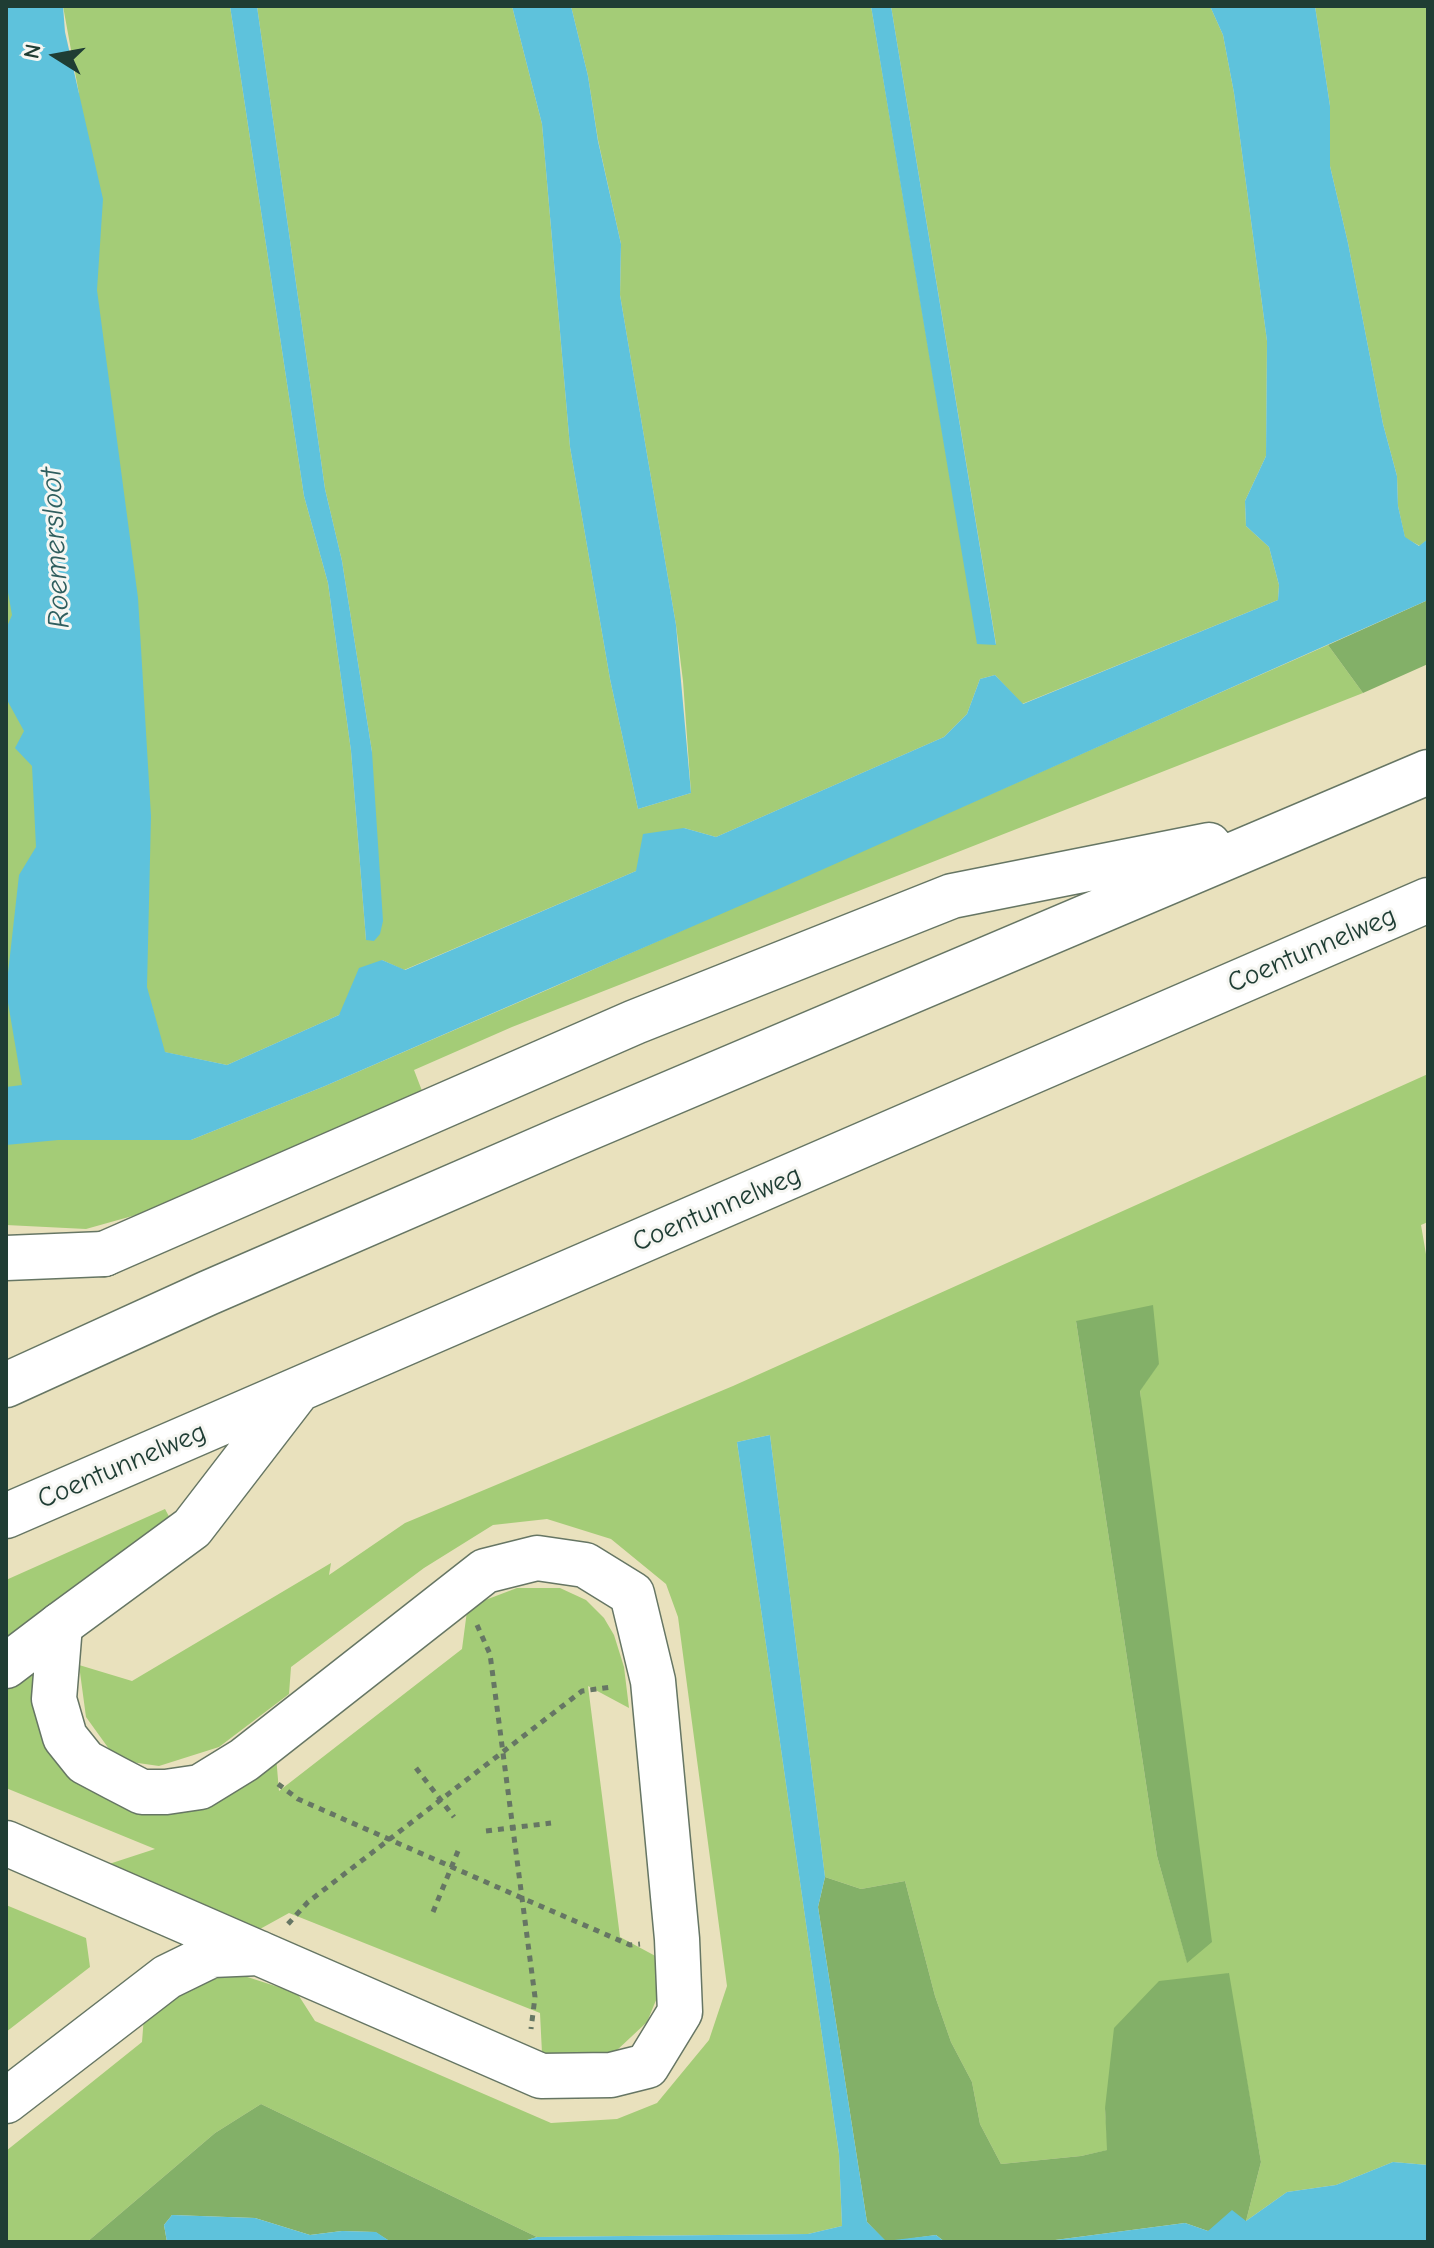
<!DOCTYPE html>
<html>
<head>
<meta charset="utf-8">
<style>
  body { margin:0 }
  #map { position:relative; width:1434px; height:2248px; overflow:hidden; background:#e9e1bd; font-family:"Comic Neue",sans-serif }
  canvas { display:block }
  .frame { position:absolute; inset:0; border:8px solid #1f3d34; pointer-events:none }
  .north { position:absolute; left:16px; top:16px; width:80px; height:80px; -webkit-text-stroke:6px #f6f6f2; paint-order:stroke; rotate:281deg; font-size:22px; font-weight:700; line-height:32px; text-align:center; color:#1f3d34 }
  .north::after { content:''; display:block; margin:auto; width:28px; height:36px; background:#1f3d34; clip-path:polygon(50% 0,100% 100%,50% 72%,0 100%) }
</style>
</head>
<body>
<div id="map">
<canvas width="1434" height="2248"></canvas>
<div class="frame"></div>
<div class="north">N</div>
</div>
<script>
const g = document.querySelector('canvas').getContext('2d');
g.lineJoin = 'round';
function paint(path, color) { g.fillStyle = color; g.fill(path, 'evenodd'); }
const poly = rows => new Path2D(rows.map(r => 'M' + r).join(''));
function strokePath(path, color, width, dash) { g.strokeStyle = color; g.lineWidth = width; g.lineCap = dash ? 'butt' : 'round'; g.setLineDash(dash || []); g.stroke(path); }
function write(font, color, halo, rows, align = 'center') {
  g.font = font + ' "Comic Neue",sans-serif'; g.lineWidth = 6; g.setLineDash([]); g.textBaseline = 'middle'; g.strokeStyle = halo; g.fillStyle = color; for (const [text, x, y, turn = 0] of rows) {
    g.save(); g.translate(x, y); g.rotate((+turn || 0) * Math.PI / 180); g.textAlign = isNaN(turn) ? turn : align; if (halo) g.strokeText(text, 0, 0); g.fillText(text, 0, 0); g.restore();
  }
}
const green = poly([
  [6,6,79,94,63,6,230,6,304,496,328,583,351,751,366,940,372,752,342,561,325,489,257,6,512,6,542,124,570,447,610,679,638,809,691,793,683,681,676,625,620,295,621,244,598,140,588,76,571,6,871,6,978,644,996,644,891,6,1210,6,1223,35,1234,93,1267,341,1266,456,1245,501,1246,526,1269,547,1279,585,1278,600,1022,704,995,675,980,679,967,714,944,737,716,837,684,828,636,871,404,970,382,960,339,1015,227,1065,164,1052,152,1007,151,1010,191,1140,325,1086,547,990,1328,645,1363,693,512,1027,414,1070,424,1096,168,1206,86,1229,6,1225],
  [1315,6,1428,6,1428,539,1420,546,1405,538,1398,506,1397,476,1383,424,1348,243,1330,166,1330,106],
  [1428,1074,1428,1222,1421,1225,1428,1266,1428,2165,1393,2162,1336,2185,1287,2192,1246,2221,1261,2162,1228,1973,1105,2108,1108,2150,1081,2156,1001,2164,980,2124,972,2082,951,2042,935,1996,905,1881,861,1889,825,1877,770,1435,737,1442,839,2154,842,2226,808,2234,537,2237,261,2104,215,2133,87,2242,6,2242,6,2151,142,2042,144,2016,193,1983,238,1974,297,1993,315,2021,551,2123,617,2119,657,2103,709,2040,727,1986,678,1617,666,1584,611,1539,547,1519,493,1525,424,1568,291,1667,289,1694,219,1747,159,1766,117,1760,86,1717,79,1665,132,1681,331,1563,329,1575,405,1523,733,1386],
  [1076,1321,1159,1363,1140,1390,1187,1962,1157,1856],
  [165,1509,173,1524,6,1650,6,1580],
  [517,1588,560,1588,586,1600,604,1618,614,1635,624,1667,629,1708,588,1686,620,1937,661,1959,659,1993,647,2022,615,2052,569,2059,542,2053,540,2013,289,1913,260,1929,109,1864,155,1849,6,1788,6,1684,37,1659,97,1792,276,1756,279,1791,462,1649,467,1611,480,1602],
  [6,1905,86,1938,90,1967,6,2032]
]);
const forest = poly([
  [1428,600,1428,664,1363,693,1328,645],
  [1153,1305,1159,1364,1140,1391,1212,1942,1187,1963,1157,1856,1076,1321],
  [825,1877,861,1889,905,1881,935,1996,951,2042,972,2082,980,2124,1001,2164,1081,2156,1107,2150,1105,2108,1114,2028,1159,1981,1229,1973,1261,2162,1246,2221,1208,2231,1185,2223,1040,2242,945,2242,936,2235,886,2242,867,2222,818,1907],
  [261,2104,537,2237,521,2242,391,2242,375,2232,342,2231,310,2235,255,2218,172,2215,164,2225,167,2242,87,2242,215,2133]
]);
const water = poly([
  [6,6,63,6,65,32,103,199,97,290,138,598,151,816,147,987,165,1052,227,1065,339,1015,359,968,382,960,405,970,636,871,643,834,684,828,716,837,944,737,967,714,980,679,995,675,1023,704,1278,600,1279,585,1269,547,1246,526,1245,501,1266,456,1267,341,1234,93,1223,35,1210,6,1315,6,1330,106,1330,166,1348,243,1383,424,1397,476,1398,506,1405,537,1419,546,1428,539,1428,600,781,888,325,1086,191,1140,58,1140,6,1145,6,1087,22,1085,6,991,19,875,36,847,32,766,15,748,24,731,7,700,6,676,6,629,12,615,6,581],
  [230,6,257,6,325,489,342,561,372,752,383,921,380,934,374,941,366,940,351,751,328,583,304,496],
  [512,6,571,6,588,76,598,141,621,244,620,295,676,625,691,793,638,809,610,679,570,447,542,124],
  [871,6,891,6,996,645,977,644],
  [770,1435,825,1877,818,1907,867,2222,886,2241,936,2235,945,2242,521,2242,537,2237,808,2234,842,2226,839,2154,737,1442],
  [1393,2162,1428,2165,1428,2242,1040,2242,1185,2223,1208,2231,1232,2210,1246,2221,1287,2192,1336,2185],
  [172,2215,255,2218,310,2235,342,2231,376,2232,391,2242,167,2242,164,2225]
]);
const path = poly([
  [477,1625,490,1654,535,1997,531,2029],
  [416,1768,454,1817],
  [278,1784,298,1799,522,1898,630,1945,640,1944],
  [486,1831,551,1823],
  [433,1912,458,1851],
  [288,1924,308,1902,582,1691,612,1687]
]);
const minor = poly([
  [6,1258,104,1254],
  [6,1666,60,1625],
  [6,1843,541,2076,611,2075,647,2066,680,2012,677,1939,653,1681,632,1594,585,1565,537,1558,485,1571,244,1760,200,1787,166,1792,142,1792,115,1778,85,1762,65,1737,54,1699,60,1625],
  [6,2101,167,1977,212,1955,259,1953]
]);
const highway = poly([
  [104,1254,635,1022,952,896,1209,845],
  [6,1385,208,1293,565,1138,1428,772],
  [6,1516,1428,900],
  [60,1625,192,1528,295,1394]
]);
const streetNames = [
  ["Coentunnelweg",1312,950,-23],
  ["Coentunnelweg",717,1209,-23],
  ["Coentunnelweg",122,1466,-23]
];
const waterNames = [
  ["Roemersloot",56,548,-93]
];
paint(green, '#a4cc77');
paint(forest, '#83b068');
paint(water, '#5ec2dc');
strokePath(minor, '#667664', 47);
strokePath(highway, '#667664', 47);
strokePath(path, '#667664', 5, [6, 6]);
strokePath(minor, '#fff', 44);
strokePath(highway, '#fff', 44);
write('28px', '#1f3d34', '#f6f6f2', streetNames);
write('italic 30px', '#2f5e5e', '#f6f6f2', waterNames);
</script>
</body>
</html>
